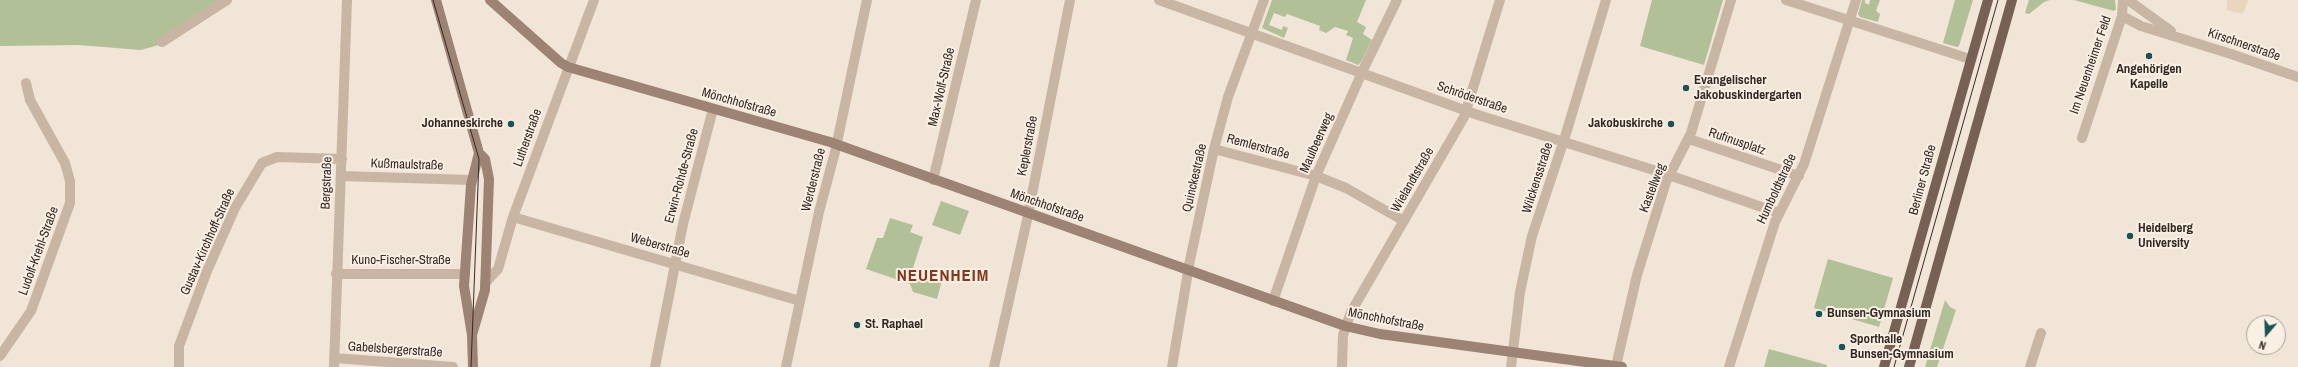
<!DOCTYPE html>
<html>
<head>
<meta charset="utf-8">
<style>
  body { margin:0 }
  #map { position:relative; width:2298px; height:367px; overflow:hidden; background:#f1e5d7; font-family:"Archivo Narrow",sans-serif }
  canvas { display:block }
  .north { position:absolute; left:2246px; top:315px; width:40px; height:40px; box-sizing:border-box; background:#f9efe3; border:1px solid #aaa097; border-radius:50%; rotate:199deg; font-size:11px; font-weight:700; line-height:16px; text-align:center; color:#342a25 }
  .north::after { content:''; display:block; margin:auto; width:14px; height:18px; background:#1a5256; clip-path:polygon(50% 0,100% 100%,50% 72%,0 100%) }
</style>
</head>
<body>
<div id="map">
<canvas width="2298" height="367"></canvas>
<div class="north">N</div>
</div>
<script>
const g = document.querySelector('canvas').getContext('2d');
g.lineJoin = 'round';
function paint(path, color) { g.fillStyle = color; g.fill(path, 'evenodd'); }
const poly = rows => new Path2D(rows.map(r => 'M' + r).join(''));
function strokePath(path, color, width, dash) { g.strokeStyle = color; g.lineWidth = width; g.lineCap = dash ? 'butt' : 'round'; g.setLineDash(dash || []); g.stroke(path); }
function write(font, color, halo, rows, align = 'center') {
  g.font = font + ' "Archivo Narrow",sans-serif'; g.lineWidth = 4; g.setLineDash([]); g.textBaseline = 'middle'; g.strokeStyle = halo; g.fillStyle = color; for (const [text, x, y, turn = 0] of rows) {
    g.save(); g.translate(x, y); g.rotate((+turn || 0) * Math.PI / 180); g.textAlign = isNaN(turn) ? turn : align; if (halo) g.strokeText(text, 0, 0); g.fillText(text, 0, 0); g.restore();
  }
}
const green = poly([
  [0,0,221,0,166,43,141,50,78,45,0,46],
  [1272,0,1366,0,1357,22,1366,27,1363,34,1372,40,1361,62,1358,65,1346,60,1353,38,1346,35,1348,31,1335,27,1326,33,1319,30,1320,26,1287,14,1285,17,1274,13,1269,25,1282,30,1283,26,1288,28,1284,38,1262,28],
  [1652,0,1723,0,1704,65,1640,46],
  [1862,0,1865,0,1865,3,1869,5,1870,0,1880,0,1876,11,1880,14,1878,22,1860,17,1858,14],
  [1955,0,1973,0,1959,46,1957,47,1943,43],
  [2029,0,2050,0,2044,2,2029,14,2025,13],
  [2074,0,2115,0,2116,9,2114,11],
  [941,201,969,211,960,235,932,225],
  [890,218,913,225,910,232,923,237,912,271,942,280,937,299,913,292,910,284,866,269,877,238,883,238],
  [1828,259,1893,278,1879,327,1814,308],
  [1945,300,1950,307,1956,310,1937,367,1925,367],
  [1769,349,1827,365,1827,367,1764,367]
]);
const plaza = poly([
  [2227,0,2248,0,2243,14,2227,10]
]);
const street = poly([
  [1159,0,1478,115,1663,173,1779,213],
  [1786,0,1970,59],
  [2128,0,2171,31],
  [2122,16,2141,26,2231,54,2298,77],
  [162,42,227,0],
  [2082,138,2122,16,2123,0],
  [1689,139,1799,176],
  [1214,149,1316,176,1346,188,1404,221],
  [341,176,472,180],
  [933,180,976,0],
  [513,217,800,301],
  [336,274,465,274],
  [485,283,498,269,513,217,594,0],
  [1273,301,1316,176,1364,68,1397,0],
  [0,356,31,311,70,203,70,181,65,163,30,100,26,83],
  [334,358,453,367],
  [1616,366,1637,275,1666,182,1691,133,1731,0],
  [179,367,179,346,207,271,235,208,262,163,277,157,342,159],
  [334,367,347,0],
  [655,367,683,224,713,109],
  [786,367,819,212,835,152,867,0],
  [994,367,1027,220,1070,0],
  [1172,367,1190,260,1214,149,1228,97,1264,0],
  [1342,367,1343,335,1351,312,1464,117,1500,0],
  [1511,367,1520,292,1532,236,1565,137,1606,0],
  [1729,367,1775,222,1804,164,1856,0],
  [2030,367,2041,333]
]);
const secondary = poly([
  [436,0,479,153,485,159,489,179,485,290,472,335],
  [490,0,561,63,568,67,830,142,1345,326,1380,334,1622,367],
  [473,367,472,335,464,286,471,185,479,153]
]);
const primary = poly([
  [1884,367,1988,0],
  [1909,367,2012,0]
]);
const tram = poly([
  [433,0,479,159,471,367],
  [1894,367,1998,0]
]);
const markers = [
  [2149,56,4,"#1a5256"],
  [1686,88,4,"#1a5256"],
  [511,124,4,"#1a5256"],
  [1671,124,4,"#1a5256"],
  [2130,236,4,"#1a5256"],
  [1819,314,4,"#1a5256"],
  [857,325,4,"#1a5256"],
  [1842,347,4,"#1a5256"]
];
const streetNames = [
  ["Kirschnerstraße",2244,45,19],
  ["Im Neuenheimer Feld",2091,65,-71],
  ["Max-Wolf-Straße",942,87,-77],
  ["Schröderstraße",1472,98,19],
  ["Mönchhofstraße",739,103,16],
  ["Lutherstraße",528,138,-70],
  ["Rufinusplatz",1737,142,19],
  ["Maulbeerweg",1317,143,-66],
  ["Keplerstraße",1028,146,-79],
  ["Remlerstraße",1258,147,15],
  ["Kußmaulstraße",407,165,2],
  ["Erwin-Rohde-Straße",682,176,-75],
  ["Quinckestraße",1195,178,-77],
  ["Wilckensstraße",1538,178,-72],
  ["Werderstraße",814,180,-76],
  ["Wielandtstraße",1413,180,-60],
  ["Berliner Straße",1923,180,-75],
  ["Bergstraße",327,183,-88],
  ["Kastellweg",1653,188,-69],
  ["Humboldtstraße",1777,189,-65],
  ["Mönchhofstraße",1047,206,19],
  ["Gustav-Kirchhoff-Straße",208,242,-66],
  ["Weberstraße",660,246,16],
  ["Ludolf-Krehl-Straße",39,251,-70],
  ["Kuno-Fischer-Straße",401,261],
  ["Mönchhofstraße",1386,320,11],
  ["Gabelsbergerstraße",395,350,4]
];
const poiNames = [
  ["Angehörigen",2149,70,"center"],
  ["Kapelle",2149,85,"center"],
  ["Evangelischer",1694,81],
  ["Jakobuskindergarten",1694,96],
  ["Johanneskirche",503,124,"right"],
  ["Jakobuskirche",1663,124,"right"],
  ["Heidelberg",2138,229],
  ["University",2138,244],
  ["Bunsen-Gymnasium",1827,314],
  ["St. Raphael",865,325],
  ["Sporthalle",1850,340],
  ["Bunsen-Gymnasium",1850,355]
];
const districtNames = [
  ["NEUENHEIM",943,276]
];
paint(green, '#b2c097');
paint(plaza, '#ead6bd');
strokePath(street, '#c9b5a3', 10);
strokePath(secondary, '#9d8374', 10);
strokePath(primary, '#776155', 10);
strokePath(tram, '#342a25', 1);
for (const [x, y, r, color] of markers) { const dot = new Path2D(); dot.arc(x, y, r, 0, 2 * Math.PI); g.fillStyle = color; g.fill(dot); strokePath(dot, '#f9efe3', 1.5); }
write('13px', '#342a25', '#f9efe3', streetNames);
write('bold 13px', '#342a25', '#f9efe3', poiNames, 'left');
g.letterSpacing = '1px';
write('bold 17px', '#85361c', '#f9efe3', districtNames);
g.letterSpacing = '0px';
</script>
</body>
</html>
